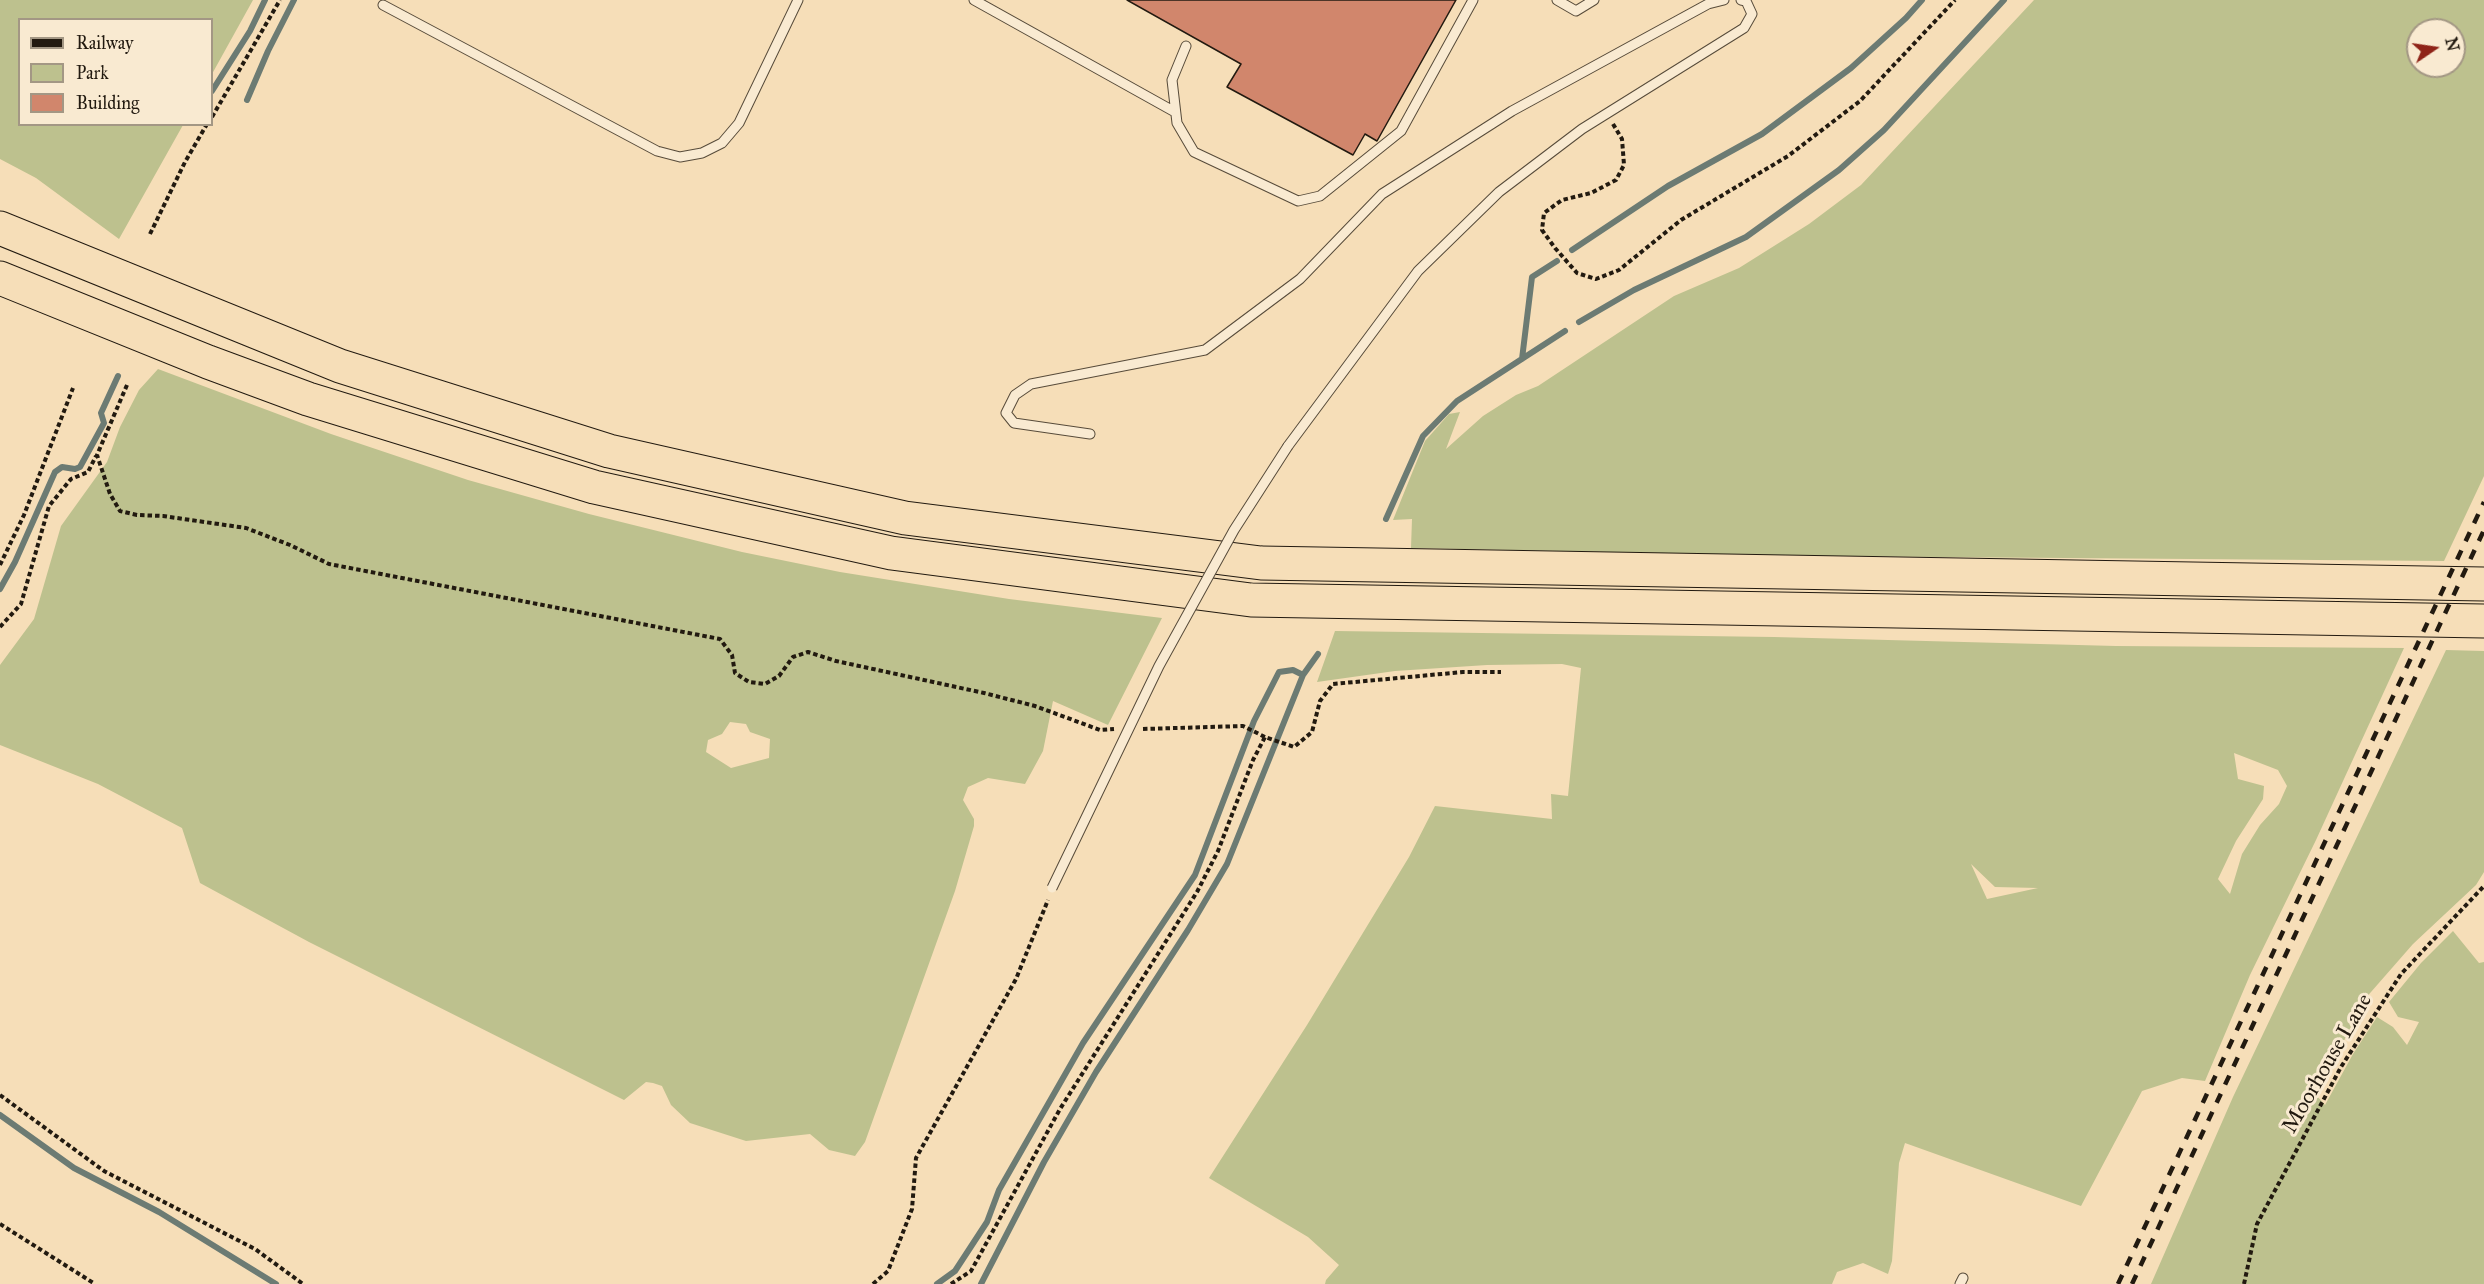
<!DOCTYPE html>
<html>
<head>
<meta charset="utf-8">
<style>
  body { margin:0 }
  #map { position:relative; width:2484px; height:1284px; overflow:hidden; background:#f6deb8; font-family:"IM FELL Great Primer",serif }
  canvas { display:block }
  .legend { position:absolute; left:18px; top:18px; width:195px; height:108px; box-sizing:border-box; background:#f9ead1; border:2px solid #a39784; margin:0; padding:8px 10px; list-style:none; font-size:18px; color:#221a10 }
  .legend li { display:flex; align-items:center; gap:12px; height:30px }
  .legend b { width:30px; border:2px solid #a39784 }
  .north { position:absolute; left:2406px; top:18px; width:60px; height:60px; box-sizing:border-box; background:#f9ead1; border:2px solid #a39784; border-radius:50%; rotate:77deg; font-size:16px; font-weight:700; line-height:24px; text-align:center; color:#221a10 }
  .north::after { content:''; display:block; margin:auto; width:21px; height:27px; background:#8f2418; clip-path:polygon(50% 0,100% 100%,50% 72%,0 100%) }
</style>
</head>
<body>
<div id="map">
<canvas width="2484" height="1284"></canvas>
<ul class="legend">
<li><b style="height:8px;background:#221a10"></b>Railway</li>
<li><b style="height:16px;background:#bdc18e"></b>Park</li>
<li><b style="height:16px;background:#d1866c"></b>Building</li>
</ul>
<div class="north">N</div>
</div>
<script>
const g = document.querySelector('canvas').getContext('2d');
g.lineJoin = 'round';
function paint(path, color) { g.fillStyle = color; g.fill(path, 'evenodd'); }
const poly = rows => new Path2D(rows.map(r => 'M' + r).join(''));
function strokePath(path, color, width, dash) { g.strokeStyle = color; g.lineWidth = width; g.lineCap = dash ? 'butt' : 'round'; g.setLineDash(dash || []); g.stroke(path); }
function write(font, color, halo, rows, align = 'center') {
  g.font = font + ' "IM FELL Great Primer",serif'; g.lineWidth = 6; g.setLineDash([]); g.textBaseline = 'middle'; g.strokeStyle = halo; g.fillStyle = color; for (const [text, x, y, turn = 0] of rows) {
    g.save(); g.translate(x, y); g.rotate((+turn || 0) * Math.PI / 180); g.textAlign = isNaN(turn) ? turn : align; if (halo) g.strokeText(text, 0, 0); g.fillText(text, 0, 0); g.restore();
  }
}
const green = poly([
  [0,0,253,0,212,74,212,20,20,20,20,124,183,125,119,239,36,178,0,159],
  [2034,0,2484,0,2484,476,2444,561,1812,556,1411,548,1412,519,1393,520,1425,441,1449,414,1460,412,1446,449,1483,416,1516,395,1538,386,1674,296,1739,268,1809,224,1861,185],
  [2418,30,2454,30,2454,66,2418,66],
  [158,369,331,434,468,480,589,514,742,552,840,572,1009,599,1162,618,1108,725,1053,701,1043,751,1025,784,988,778,968,787,963,800,974,819,974,826,955,891,865,1142,855,1156,829,1150,810,1134,746,1141,690,1123,671,1105,662,1086,653,1083,646,1082,624,1100,309,942,200,883,182,828,98,784,0,745,0,665,34,619,61,526,107,462,120,427,139,390],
  [730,722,746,724,750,732,770,739,769,758,731,768,706,752,708,740,722,734],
  [1335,631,1774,637,2116,646,2404,648,2316,840,2250,975,2205,1081,2182,1078,2142,1091,2081,1206,1905,1143,1899,1163,1892,1261,1888,1274,1863,1263,1837,1272,1832,1284,1325,1284,1326,1280,1339,1265,1308,1237,1209,1178,1307,1025,1409,857,1435,806,1552,819,1551,794,1568,796,1581,668,1562,664,1487,665,1395,671,1317,682],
  [2234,753,2278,770,2287,786,2279,804,2260,825,2242,854,2230,894,2218,879,2236,841,2263,799,2264,786,2238,779],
  [1971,864,1995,887,2038,888,1987,899],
  [2446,650,2484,651,2484,872,2476,885,2413,944,2364,1000,2317,1096,2325,1105,2353,1054,2377,1017,2393,1027,2407,1045,2419,1022,2398,1017,2389,1002,2421,963,2453,931,2479,963,2484,962,2484,1284,2151,1284,2233,1097]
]);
const stream = poly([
  [212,91,250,31,265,0],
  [247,100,268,51,294,0],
  [1572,250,1668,186,1762,134,1851,68,1906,18,1922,0],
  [1579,322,1634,290,1746,237,1839,170,1884,130,2004,0],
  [1522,359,1532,277,1557,261],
  [1386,519,1423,436,1457,401,1565,331],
  [0,589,15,562,55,472,62,467,75,469,80,467,104,423,101,413,118,376],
  [0,1115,74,1168,159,1212,276,1284],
  [937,1284,955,1271,987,1222,999,1190,1083,1043,1195,875,1254,721,1279,672,1293,670,1303,675],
  [981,1284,1044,1162,1096,1072,1188,930,1227,864,1303,675,1318,654]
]);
const building = poly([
  [1127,0,1456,0,1377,141,1365,134,1353,155,1227,87,1241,64,1127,0]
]);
const path = poly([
  [212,117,280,0],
  [1613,124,1622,139,1624,165,1616,180,1591,193,1562,200,1544,213,1542,230,1555,248,1577,273,1596,279,1619,270,1681,220,1788,156,1860,101,1955,0],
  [150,234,185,162,207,124],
  [127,385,97,455,110,494,120,511,137,515,163,516,246,528,290,545,329,564,720,639,732,655,735,673,749,682,765,684,779,676,793,657,808,652,836,661,984,693,1035,706,1100,730,1114,729],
  [0,565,24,515,73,388],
  [0,627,21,604,49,506,71,479,88,472,96,456],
  [1143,729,1243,726,1265,737],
  [0,1095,104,1171,255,1249,303,1284],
  [0,1224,95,1284],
  [873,1284,888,1271,912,1209,916,1158,1016,979,1048,900],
  [951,1284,971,1271,1060,1109,1197,892,1218,851,1253,760,1265,737,1294,747,1312,732,1320,701,1333,684,1463,672,1501,672],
  [2244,1284,2257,1224,2341,1067,2401,974,2484,886]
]);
const lane = poly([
  [974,0,1175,112],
  [1557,0,1576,11,1594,0],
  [383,5,657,151,680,157,702,153,722,143,739,123,798,0],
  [1186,46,1172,80,1177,123,1194,152,1298,201,1320,196,1401,131,1473,0],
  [1090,434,1014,423,1006,413,1015,395,1031,384,1205,350,1300,279,1382,194,1512,111,1708,4,1724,0],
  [1288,446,1418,271,1499,192,1582,129,1744,28,1752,14,1746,1,1741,0],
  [1960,1284,1963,1278]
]);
const highway = poly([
  [0,228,340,366,609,451,905,518,1261,563,2484,584],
  [0,278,208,362,308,399,594,487,891,553,1251,600,2484,621]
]);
const rail = poly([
  [2118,1284,2484,502],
  [2132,1284,2484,530]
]);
const laneBridge = poly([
  [1052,888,1159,666,1234,530,1288,446]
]);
const streetNames = [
  ["Moorhouse Lane",2328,1064,-60]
];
paint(green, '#bdc18e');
strokePath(stream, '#6c7b73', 6);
paint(building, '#d1866c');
strokePath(building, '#221a10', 1.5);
strokePath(lane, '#574b3a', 11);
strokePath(highway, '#221a10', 35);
strokePath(path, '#221a10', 4, [4.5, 3]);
strokePath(lane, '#f9ead1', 9);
strokePath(highway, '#f6deb8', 33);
strokePath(rail, '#221a10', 4.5, [10, 10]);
strokePath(laneBridge, '#574b3a', 11, []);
strokePath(laneBridge, '#f9ead1', 9);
write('22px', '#221a10', '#f9ead1', streetNames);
</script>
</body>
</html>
